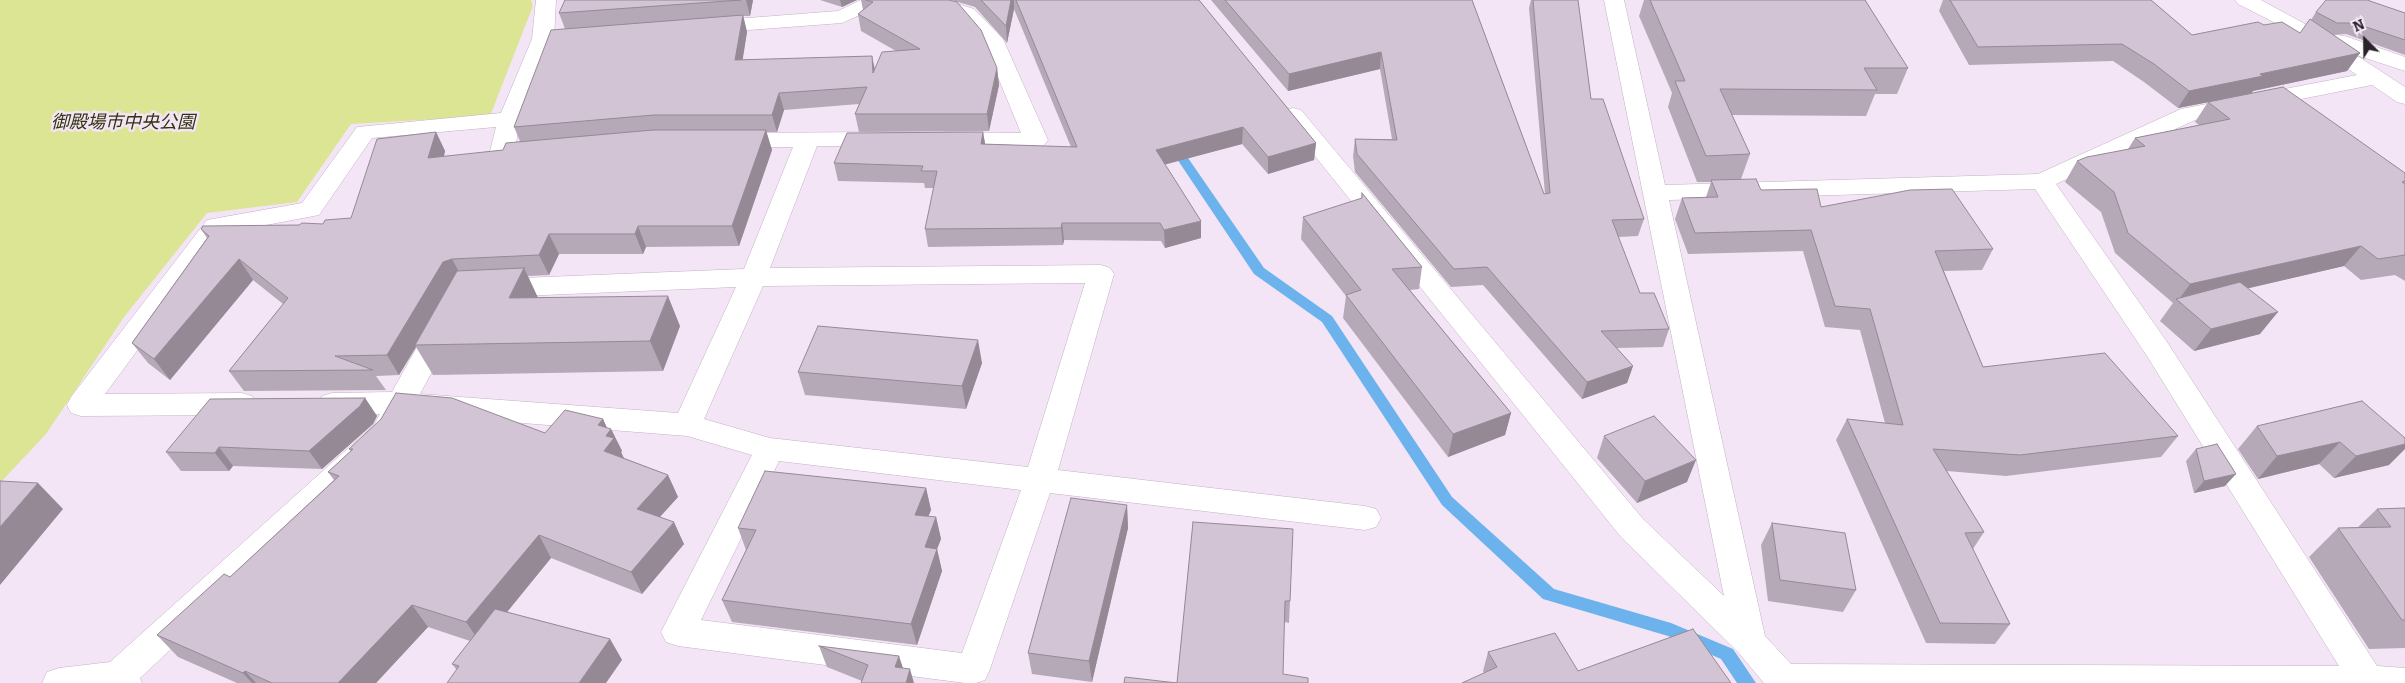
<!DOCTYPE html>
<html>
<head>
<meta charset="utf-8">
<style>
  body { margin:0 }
  #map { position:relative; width:2405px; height:683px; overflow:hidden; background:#f4e5f6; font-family:Bitter,serif }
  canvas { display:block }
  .north { position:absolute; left:2340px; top:15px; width:50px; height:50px; -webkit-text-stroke:4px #f4e5f6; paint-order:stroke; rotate:337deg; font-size:14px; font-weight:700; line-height:20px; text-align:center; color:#2a242a }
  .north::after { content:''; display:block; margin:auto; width:18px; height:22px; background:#2a242a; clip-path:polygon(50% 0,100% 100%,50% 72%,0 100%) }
</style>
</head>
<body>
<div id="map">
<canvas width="2405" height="683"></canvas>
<div class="north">N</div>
</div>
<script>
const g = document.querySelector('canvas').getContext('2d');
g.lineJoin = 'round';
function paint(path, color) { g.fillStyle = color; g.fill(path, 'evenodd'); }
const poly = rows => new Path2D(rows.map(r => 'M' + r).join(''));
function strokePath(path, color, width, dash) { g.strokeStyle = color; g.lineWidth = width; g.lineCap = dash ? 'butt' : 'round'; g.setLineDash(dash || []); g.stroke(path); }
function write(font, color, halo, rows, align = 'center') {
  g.font = font + ' Bitter,"Noto Sans JP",serif'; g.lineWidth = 5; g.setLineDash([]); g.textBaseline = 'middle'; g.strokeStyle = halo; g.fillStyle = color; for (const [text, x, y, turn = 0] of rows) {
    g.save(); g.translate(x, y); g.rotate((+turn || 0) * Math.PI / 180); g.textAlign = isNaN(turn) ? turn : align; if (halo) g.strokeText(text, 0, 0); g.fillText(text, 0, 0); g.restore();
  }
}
const green = poly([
  [0,0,531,0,533,6,490,116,351,124,297,202,207,213,124,317,46,434,0,483]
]);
const stream = poly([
  [1173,140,1177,142,1264,268,1332,316,1452,497,1554,589,1671,623,1733,649,1756,683,1737,683,1721,659,1668,636,1543,599,1442,505,1322,322,1254,274,1167,144,1173,140]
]);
const minor = poly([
  [536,0,556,0,554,39,521,119,515,147,534,146,542,148,546,153,542,158,501,162,493,160,489,155,496,127,372,138,319,215,224,233,105,394,242,393,252,396,256,404,252,412,242,415,81,416,71,413,67,405,71,397,207,220,302,203,357,127,501,113,532,39,536,0],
  [861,0,887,0,884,4,842,23,709,33,702,31,698,27,702,23,709,21,838,11,861,0],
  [913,0,945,0,974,9,1003,39,1048,140,1044,145,1036,147,946,146,938,144,934,139,938,134,946,132,1021,133,985,46,960,17,916,4,913,0],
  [1604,0,1624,0,1665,185,2038,174,2181,109,2357,75,2301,36,2238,4,2235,0,2261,0,2329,37,2337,35,2345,36,2405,57,2405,71,2356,55,2405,87,2405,104,2397,102,2372,85,2195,120,2056,184,2167,342,2377,666,2405,668,2405,683,1764,683,1738,652,1621,537,1282,115,1285,110,1293,108,1301,110,1643,519,1724,596,1604,0],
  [2035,189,2147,356,2339,666,1791,664,1765,636,1669,200,2035,189],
  [881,132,889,134,893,139,889,144,881,146,817,146,770,268,1101,265,1110,268,1114,274,1058,470,1365,506,1376,509,1381,518,1376,527,1365,530,1050,493,990,669,985,680,976,683,965,683,678,646,666,642,661,632,752,455,687,436,409,414,394,441,140,678,142,683,42,683,47,672,59,668,110,662,374,425,380,414,332,415,322,412,318,404,322,396,332,393,392,392,432,320,442,317,452,320,456,327,420,394,678,413,736,287,496,297,487,294,483,288,487,282,496,279,744,269,793,147,731,147,723,145,719,140,723,135,731,133,881,132],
  [1085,283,1028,467,770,438,704,419,763,286,1085,283],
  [779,461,1021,490,962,653,701,620,779,461]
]);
const wall = poly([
  [565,0,753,0,750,16,743,16,747,32,742,60,872,56,875,69,896,51,861,31,858,14,863,10,861,0,949,0,997,68,999,85,989,131,859,132,855,114,859,104,784,110,777,132,766,132,772,150,739,246,646,247,643,254,559,254,549,275,528,276,538,298,680,326,663,371,433,375,416,347,399,375,376,376,386,390,244,391,229,371,283,304,253,280,170,380,148,363,132,343,207,238,201,229,299,225,323,224,351,218,436,132,445,151,444,157,503,150,520,141,514,127,565,29,559,13],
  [820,0,857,0,842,7],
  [951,0,1199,0,1316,143,1314,160,1268,174,1242,144,1165,164,1201,238,1165,248,1161,241,1064,240,1063,245,928,247,925,229,934,188,925,188,924,183,838,181,834,163,983,132,985,144,1071,147,1014,9,1007,43,975,7],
  [1211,0,1472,0,1544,194,1545,194,1529,8,1531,0,1578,0,1591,99,1644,219,1638,236,1618,237,1640,293,1669,329,1663,347,1617,348,1633,366,1627,383,1582,399,1483,285,1451,287,1355,172,1353,156,1355,139,1392,139,1380,69,1288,91],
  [1644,0,1865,0,1908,68,1897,94,1875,94,1866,116,1732,115,1750,154,1741,179,1761,190,1821,207,1993,249,1982,270,1944,271,1983,367,2178,436,2161,457,2006,476,1947,471,1984,532,1973,549,2010,624,1995,644,1926,643,1836,440,1847,419,1885,423,1860,330,1825,327,1803,251,1688,254,1675,219,1682,198,1706,197,1711,182,1697,182,1668,107,1672,93,1639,16],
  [1943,0,2151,0,2192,35,2264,25,2300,33,2311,20,2316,12,2405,13,2405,55,2346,34,2333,35,2360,53,2347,71,2253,91,2251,93,2405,173,2405,281,2395,275,2361,280,2344,266,2248,288,2260,334,2194,351,2160,321,2173,303,2115,253,2101,212,2065,182,2077,161,2128,149,2135,138,2199,125,2195,122,2208,102,2178,108,2144,82,2113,61,1969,65,1939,11],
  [1362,193,1422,267,1419,289,1410,290,1511,413,1505,435,1448,457,1343,318,1346,296,1301,239,1303,217,1361,199],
  [982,363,966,409,805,395,798,372],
  [365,398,377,416,373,424,322,469,233,466,229,471,181,471,166,452],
  [2362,401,2389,465,2334,478,2319,464,2258,479,2238,449,2257,426],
  [603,419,606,428,611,429,622,451,621,452,624,458,668,475,678,497,660,517,684,544,642,594,551,558,507,612,610,639,622,660,456,669,452,664,470,641,428,627,376,683,237,683,178,657,157,635,230,577,334,480,328,472,351,451,349,449,545,433],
  [1604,436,1687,482,1637,503,1597,458],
  [2196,449,2225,486,2194,493,2186,461],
  [926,488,931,510,928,517,936,517,941,539,937,549,942,571,917,645,732,622,722,600,746,550,738,528],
  [1127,505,1128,528,1092,682,1032,674,1028,653],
  [2405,508,2405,648,2369,649,2309,557,2338,528,2358,527,2377,509],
  [1193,522,1290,601,1289,623,1284,622,1283,674,1177,683],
  [1772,523,1856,590,1843,612,1768,601,1761,545],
  [819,646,903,668,862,681,827,667],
  [1488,652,1578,671,1484,673,1483,671]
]);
const shadedWall = poly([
  [746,0,753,0,750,16],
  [840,0,857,0,842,7],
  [1011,0,1014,0,1014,9,1007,43,1006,26],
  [743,15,747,32,740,77,735,60],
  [1381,52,1380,69,1288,91,1289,74],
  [2360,53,2347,71,2253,91,2251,94,2178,108,2189,91,2260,74],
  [872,56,875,73,873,73],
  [997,68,999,85,989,131,987,114],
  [779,93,784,110,777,132,772,115],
  [1243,127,1242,144,1156,167,1156,150],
  [766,130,772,150,739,246,732,226],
  [436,132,445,151,438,178,428,158],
  [983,132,986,149,981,144],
  [1316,143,1314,160,1268,174,1268,157],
  [1201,221,1201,238,1165,248,1164,230],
  [1062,223,1064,240,1063,245,1061,228],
  [638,226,646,247,643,254,635,234],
  [549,234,559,254,549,275,539,255],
  [2361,246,2344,266,2181,304,2178,301,2190,284],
  [239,259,253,280,170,380,154,359],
  [452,259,463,279,415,345,416,347,399,375,387,355,443,262],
  [524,268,538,298,509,298],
  [668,296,680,326,663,371,650,341],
  [2278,312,2260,334,2194,351,2211,329],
  [978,340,982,363,966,409,962,386],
  [1633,366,1627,383,1582,399,1587,382],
  [365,398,377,416,373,424,322,469,309,451],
  [1511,413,1505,435,1448,457,1453,434],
  [603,419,609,432,611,429,622,451,621,452,625,461,604,451,598,425],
  [2340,442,2319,464,2258,479,2277,456],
  [2405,444,2405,449,2389,465,2334,478,2356,456],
  [219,447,233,466,229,471,215,453],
  [1696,460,1687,482,1637,503,1645,481],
  [2236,474,2225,486,2194,493,2204,481],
  [668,475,678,497,647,531,637,509],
  [38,483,63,509,0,585,0,527],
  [926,488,931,510,920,537,915,515],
  [1127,505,1128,528,1092,682,1089,661],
  [936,517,941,539,937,549,942,571,917,645,911,624,925,547],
  [674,522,684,544,642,594,631,572],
  [539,535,551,558,481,644,466,622],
  [412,605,428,627,376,683,338,683],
  [610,639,622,660,606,683,579,683],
  [899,656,906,677,895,667],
  [910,669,914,683,906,683],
  [245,671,256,683,252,683,243,673]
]);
const building = poly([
  [565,0,741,0,559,13,565,0],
  [866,0,949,0,957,2,981,30,997,68,987,114,855,114,867,87,779,93,772,115,654,115,514,127,551,30,743,15,735,60,872,56,873,73,882,52,920,49,858,14,873,2,866,0],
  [981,0,1011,0,1006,26,981,0],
  [1016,0,1199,0,1316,143,1268,157,1243,127,1156,150,1201,221,1164,230,1160,223,1062,223,1061,228,925,229,937,171,921,171,923,166,834,163,847,133,983,132,981,144,1077,147,1016,0],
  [1225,0,1472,0,1544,194,1550,193,1533,0,1578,0,1591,99,1603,99,1644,219,1612,220,1640,293,1654,293,1669,329,1601,331,1633,366,1587,382,1487,267,1454,269,1357,154,1355,139,1397,140,1381,52,1289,74,1225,0],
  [1650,0,1865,0,1908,68,1864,68,1877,90,1720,89,1750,154,1706,156,1675,81,1685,81,1650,0],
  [1950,0,2151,0,2192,35,2258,22,2264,25,2282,22,2300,33,2310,19,2360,53,2260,74,2263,76,2189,91,2154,64,2122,44,1978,47,1950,0],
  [2326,0,2367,0,2405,13,2405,40,2354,23,2337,23,2316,12,2326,0],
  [2283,87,2405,173,2405,181,2402,182,2405,184,2405,255,2378,259,2361,246,2190,284,2128,233,2114,192,2077,161,2087,157,2145,146,2135,138,2230,119,2208,102,2283,87],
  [653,130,766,130,732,226,638,226,635,234,549,234,539,255,452,259,443,262,387,355,335,356,373,370,229,371,288,298,239,259,154,359,132,343,209,236,201,229,203,226,299,225,302,223,323,224,325,220,351,218,377,139,436,132,428,158,503,150,506,143,653,130],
  [1756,179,1761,190,1817,189,1821,207,1910,190,1952,189,1993,249,1935,251,1983,367,2105,353,2178,436,2020,455,1933,449,1984,532,1965,533,2010,624,1940,623,1847,419,1903,425,1870,309,1835,306,1811,230,1695,233,1682,198,1718,197,1711,180,1756,179],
  [1362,193,1422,267,1392,269,1511,413,1453,434,1346,295,1361,290,1303,217,1362,198,1362,193],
  [524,268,509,298,668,296,650,341,415,345,457,271,524,268],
  [2240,282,2278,312,2211,329,2176,299,2240,282],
  [818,326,978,340,962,386,798,372,818,326],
  [396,393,452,398,545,433,565,410,603,419,598,425,611,429,606,436,614,438,604,451,668,475,637,509,674,522,631,572,539,535,466,622,412,605,338,683,272,683,245,671,243,673,157,635,224,574,230,577,339,476,328,472,353,449,349,449,381,419,396,393],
  [365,398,360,406,309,451,219,447,215,453,166,452,210,399,365,398],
  [2362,401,2405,438,2405,444,2356,456,2340,442,2277,456,2257,426,2362,401],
  [1654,416,1696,460,1645,481,1604,436,1654,416],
  [2217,444,2236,474,2204,481,2196,449,2217,444],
  [765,471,926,488,915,515,936,517,925,547,937,549,911,624,722,600,756,530,738,528,765,471],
  [0,481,38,483,0,527,0,481],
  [1071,498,1127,505,1089,661,1028,653,1071,498],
  [2405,508,2405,620,2402,620,2338,528,2391,527,2377,509,2405,508],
  [1193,522,1293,529,1290,601,1285,601,1283,674,1308,678,1308,683,1124,683,1125,677,1177,683,1193,522],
  [1772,523,1845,533,1856,590,1780,580,1772,523],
  [495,609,610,639,579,683,447,683,459,666,452,664,495,609],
  [1693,629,1731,683,1462,683,1497,667,1488,652,1555,633,1578,671,1693,629],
  [819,646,899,656,895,667,910,669,906,683,861,683,868,665,819,646]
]);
const parkNames = [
  ["御殿場市中央公園",123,123]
];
paint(green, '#dbe594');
paint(stream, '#6cb3ee');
strokePath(minor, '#c0b1c2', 1);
paint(minor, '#fff');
paint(wall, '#b5a9b7');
paint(shadedWall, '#948995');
paint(building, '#d3c4d5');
strokePath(building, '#948995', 1);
write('italic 18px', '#31340e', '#f4e5f6', parkNames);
</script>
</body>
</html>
